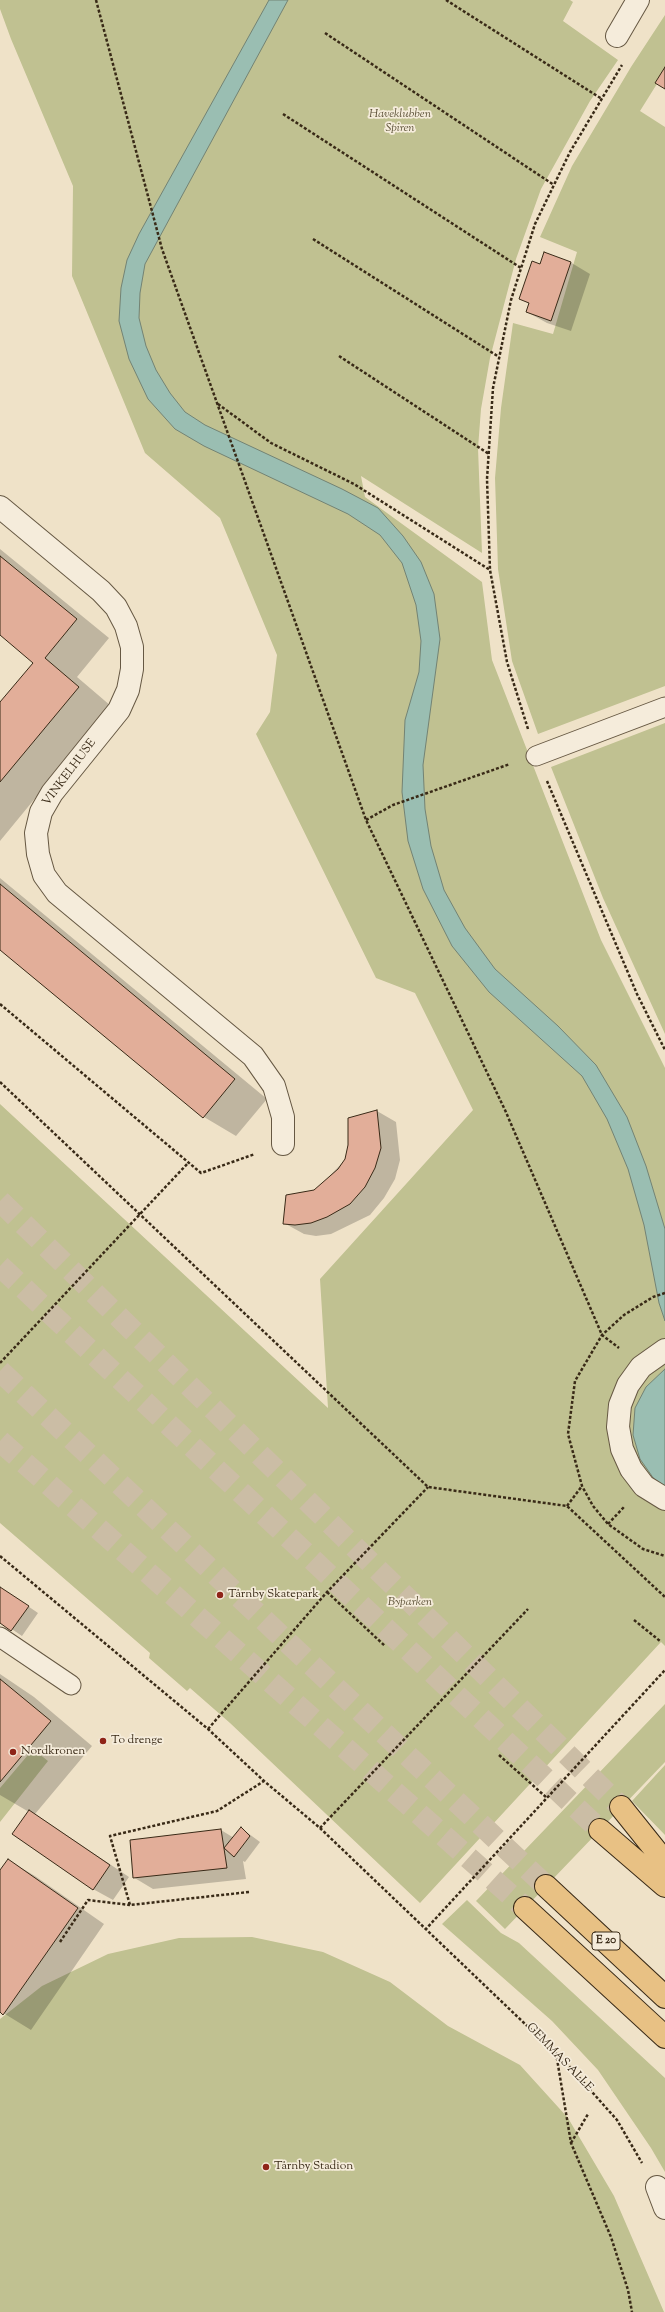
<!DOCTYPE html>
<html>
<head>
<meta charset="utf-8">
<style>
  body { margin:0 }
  canvas { display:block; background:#efe2c8 }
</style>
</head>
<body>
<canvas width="665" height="2312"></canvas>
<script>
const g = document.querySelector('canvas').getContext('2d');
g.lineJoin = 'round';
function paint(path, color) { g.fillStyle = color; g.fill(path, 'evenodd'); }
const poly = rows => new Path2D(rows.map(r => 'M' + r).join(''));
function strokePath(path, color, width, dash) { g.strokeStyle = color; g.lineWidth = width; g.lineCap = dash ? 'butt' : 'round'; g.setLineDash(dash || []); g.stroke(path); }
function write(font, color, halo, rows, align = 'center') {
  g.font = font + ' "Sorts Mill Goudy",serif'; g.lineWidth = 3.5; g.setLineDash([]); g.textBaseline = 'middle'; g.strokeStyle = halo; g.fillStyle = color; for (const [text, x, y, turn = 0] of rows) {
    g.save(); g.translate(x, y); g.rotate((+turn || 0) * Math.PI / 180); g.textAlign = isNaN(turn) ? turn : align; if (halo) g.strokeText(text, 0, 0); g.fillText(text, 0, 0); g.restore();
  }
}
const green = poly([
  [0,0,570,0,573,2,563,21,618,60,590,101,541,189,516,259,490,358,481,409,478,448,482,553,361,476,365,497,482,582,492,660,601,940,665,1068,665,1646,661,1642,420,1903,230,1723,190,1688,187,1691,149,1658,150,1653,0,1523,0,1104,328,1408,320,1279,473,1110,415,993,376,978,256,734,270,712,277,655,220,518,145,453,72,276,73,186,11,39,0,9],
  [665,15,665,71,640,111,665,127,665,686,538,734,512,661,498,569,495,478,501,408,513,323,553,334,577,252,540,237,572,166,631,67],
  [665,723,665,1034,603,898,551,767],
  [665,1704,665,1762,505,1929,476,1901],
  [33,1749,48,1761,0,1822,0,1788],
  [665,1765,665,1835,632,1801],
  [467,1900,501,1933,519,1943,665,2078,665,2172,651,2148,598,2070,552,2021,442,1924],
  [252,1937,323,1952,390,1982,448,2026,520,2065,568,2118,614,2196,664,2312,0,2312,0,2019,42,1986,108,1954,179,1938]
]);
const water = poly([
  [269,0,288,0,145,264,140,293,139,318,146,346,156,370,170,393,185,412,205,425,342,489,378,508,403,536,421,562,434,594,440,639,423,765,425,809,431,846,444,890,465,928,495,969,558,1026,596,1065,627,1117,646,1166,665,1229,665,1321,659,1303,644,1225,628,1169,607,1119,582,1076,489,992,452,946,423,889,408,841,402,792,405,720,419,672,421,641,416,605,402,563,380,535,348,514,204,446,175,429,148,399,129,359,119,321,121,288,127,260,139,234,269,0],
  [665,1369,665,1486,654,1479,640,1459,633,1435,635,1408,646,1387,665,1369]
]);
const shadow = poly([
  [570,262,590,274,571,331,547,323,527,312,530,304,520,299],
  [0,549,109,638,77,677,111,706,0,841,0,704,34,663,0,634],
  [0,878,267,1099,236,1136,204,1117,0,949],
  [377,1111,396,1122,400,1160,395,1179,384,1198,370,1215,331,1234,316,1236,304,1234,284,1223,346,1159],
  [0,1587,38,1613,22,1636,0,1621],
  [0,1674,34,1697,92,1746,35,1814,129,1877,113,1900,93,1889,29,1812,0,1795],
  [241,1828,260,1842,245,1862,243,1861,246,1879,153,1889,133,1877,221,1830,234,1838],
  [8,1860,35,1876,104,1924,31,2030,0,2011,0,1872]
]);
const building = poly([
  [665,67,665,89,655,83,665,67],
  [544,252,571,262,551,321,526,312,529,303,519,299,532,261,540,264,544,252],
  [0,556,77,619,45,658,79,687,0,782,0,702,33,663,0,635,0,556],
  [0,884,235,1079,203,1118,0,950,0,884],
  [377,1110,381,1148,375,1168,365,1187,350,1204,327,1217,311,1223,295,1225,283,1224,286,1195,314,1190,338,1169,345,1159,348,1145,348,1118,377,1110],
  [0,1587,29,1606,11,1631,0,1623,0,1587],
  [0,1679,51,1721,0,1782,0,1679],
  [29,1810,110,1865,93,1890,12,1834,29,1810],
  [241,1827,250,1836,234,1857,224,1848,241,1827],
  [221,1829,227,1868,133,1878,130,1840,221,1829],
  [8,1859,78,1908,3,2015,0,2012,0,1870,8,1859]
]);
const motorwayTunnel = poly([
  [0,1201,621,1807],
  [0,1266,600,1830],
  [0,1371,546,1886],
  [0,1441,525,1908]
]);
const path = poly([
  [96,0,162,249,366,820,505,1110,602,1335,619,1348],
  [446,0,602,99],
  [325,33,554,185],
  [283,114,521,268],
  [313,239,499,357],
  [339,356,489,454],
  [218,404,271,443,354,484,490,570],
  [528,729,507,662,490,570,487,479,493,388,511,300,535,224,570,152,622,65],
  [547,781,637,994,665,1050],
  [366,820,393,805,510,764],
  [0,1004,201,1173,255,1154],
  [0,1082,428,1487,567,1506,665,1597],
  [665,1293,653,1297,624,1315,602,1335,575,1381,568,1434,582,1486,593,1506,608,1524,643,1549,665,1556],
  [0,1363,189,1162],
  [567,1506,582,1486],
  [608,1524,624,1507],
  [0,1556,208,1729,264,1781,320,1828,568,2065,617,2120,642,2163],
  [327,1592,385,1646],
  [634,1620,660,1641],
  [208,1729,327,1592,428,1487],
  [499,1755,547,1798],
  [320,1828,528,1609],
  [249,1892,130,1905,110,1836,217,1811,264,1781],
  [425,1930,665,1670],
  [60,1942,88,1900,130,1905],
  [556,2053,571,2143,611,2237,628,2290,632,2312],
  [571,2143,588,2114]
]);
const service = poly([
  [536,756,665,707],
  [0,1637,71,1685]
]);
const pedestrian = poly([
  [665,1350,641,1367,628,1385,620,1405,618,1427,622,1449,631,1469,644,1486,665,1499]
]);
const minor = poly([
  [617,36,638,0],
  [0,507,101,591,116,607,126,626,132,647,132,669,128,690,119,710,52,793,41,812,36,833,38,854,44,875,57,893,253,1056,274,1086,283,1117,283,1144],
  [657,2187,665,2208]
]);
const motorway = poly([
  [621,1807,665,1862],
  [600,1830,665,1886],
  [546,1886,665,1997],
  [525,1908,665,2037]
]);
const markers = [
  [220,1595,4,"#8f2418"],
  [103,1741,4,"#8f2418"],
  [13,1752,4,"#8f2418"],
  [266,2167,4,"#8f2418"]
];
const shields = [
  [606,1941,28]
];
const shieldNames = [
  ["E 20",606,1941]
];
const parkNames = [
  ["Haveklubben",400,115],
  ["Spiren",400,129],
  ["Byparken",410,1603]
];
const streetNames = [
  ["VINKELHUSE",70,773,-53],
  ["GEMMAS ALLE",559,2058,46]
];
const poiNames = [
  ["Tårnby Skatepark",228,1595],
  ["To drenge",111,1741],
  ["Nordkronen",21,1752],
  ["Tårnby Stadion",274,2167]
];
paint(green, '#c0c191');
paint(water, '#9abeb2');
strokePath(water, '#738374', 1);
paint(shadow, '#0003');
paint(building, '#e2ae99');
strokePath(building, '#392a17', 1);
strokePath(motorwayTunnel, '#cbbda5', 22, [22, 11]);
strokePath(service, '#665843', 21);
strokePath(pedestrian, '#665843', 24);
strokePath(minor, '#665843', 24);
strokePath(motorway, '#392a17', 24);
strokePath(path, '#392a17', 2.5, [3, 2]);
strokePath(service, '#f5ecdb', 19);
strokePath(pedestrian, '#f5ecdb', 22);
strokePath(minor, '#f5ecdb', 22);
strokePath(motorway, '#e8c184', 22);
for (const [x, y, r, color] of markers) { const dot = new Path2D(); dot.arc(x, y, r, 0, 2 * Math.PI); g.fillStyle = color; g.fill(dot); strokePath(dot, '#f5ecdb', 1.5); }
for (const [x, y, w] of shields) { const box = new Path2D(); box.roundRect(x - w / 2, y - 9, w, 18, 3); g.fillStyle = '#f5ecdb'; g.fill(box); strokePath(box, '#392a17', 1); }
write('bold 11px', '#392a17', null, shieldNames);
write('italic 12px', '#5b5036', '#f5ecdb', parkNames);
write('12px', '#392a17', '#f5ecdb', streetNames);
write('12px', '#392a17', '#f5ecdb', poiNames, 'left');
</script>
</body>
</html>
